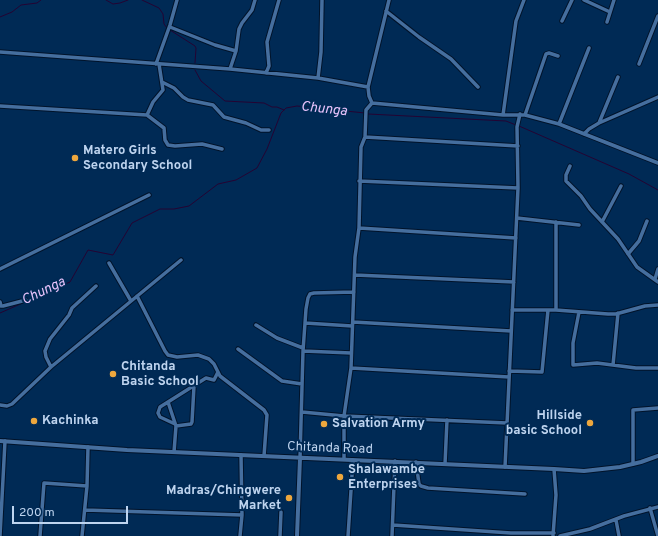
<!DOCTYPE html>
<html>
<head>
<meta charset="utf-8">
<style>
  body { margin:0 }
  #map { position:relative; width:658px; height:536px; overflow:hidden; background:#002a55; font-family:Overpass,sans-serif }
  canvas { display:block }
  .scale { position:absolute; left:12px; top:506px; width:116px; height:18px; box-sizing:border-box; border:2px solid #bed4ef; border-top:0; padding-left:5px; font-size:12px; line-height:14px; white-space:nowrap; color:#bed4ef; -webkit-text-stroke:3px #002a55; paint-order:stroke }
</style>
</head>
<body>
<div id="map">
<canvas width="658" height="536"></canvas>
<div class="scale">200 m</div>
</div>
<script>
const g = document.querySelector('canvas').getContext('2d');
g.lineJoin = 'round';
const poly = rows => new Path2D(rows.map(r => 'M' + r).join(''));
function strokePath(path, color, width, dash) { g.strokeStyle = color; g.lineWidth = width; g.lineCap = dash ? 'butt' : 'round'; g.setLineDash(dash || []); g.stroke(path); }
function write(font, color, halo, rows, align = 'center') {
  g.font = font + ' Overpass,sans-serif'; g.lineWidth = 4; g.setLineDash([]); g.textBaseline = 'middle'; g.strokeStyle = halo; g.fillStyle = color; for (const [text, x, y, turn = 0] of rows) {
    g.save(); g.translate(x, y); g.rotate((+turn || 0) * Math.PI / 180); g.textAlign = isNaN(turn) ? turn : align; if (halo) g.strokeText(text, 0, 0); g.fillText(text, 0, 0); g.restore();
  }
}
const stream = poly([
  [106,0,113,4,120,3,128,0],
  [142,0,159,8,163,14,164,24,167,28],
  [0,17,12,12,21,5,37,3,41,0],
  [170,30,195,46,196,48,195,63],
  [195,70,201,81,225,101,264,103,272,107,277,107,284,110],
  [368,114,506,121,516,125],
  [519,126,629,174,658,190],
  [0,313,70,282,88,250,113,255,132,223,160,209,174,209,189,206,218,184,236,180,257,168,267,149,281,113,286,108,297,106,365,113]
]);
const minor = poly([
  [584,0,610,12],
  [386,11,419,37,451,59,478,87],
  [562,21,572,0],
  [607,22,614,0],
  [170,27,215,45,236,51],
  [0,52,230,69,318,78,368,87],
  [156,64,170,25,177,0],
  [639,64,658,16],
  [230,69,236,51,239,29,242,23,252,10,255,0],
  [266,73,269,66,267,42,279,0],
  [318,78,321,52,322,0],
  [162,82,174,88,183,97,188,100,213,105,224,117,246,123,261,130,269,130],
  [372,103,503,115,525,115,559,124,658,163],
  [372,103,369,96,368,87,389,0],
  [0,106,147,115,164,128,165,140,168,145,175,146,202,144,222,149],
  [147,115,153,102,163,90,159,64],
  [503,115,516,21,524,0],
  [525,115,546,54,549,53,558,56],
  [599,123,618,77],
  [559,124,589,48],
  [584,134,589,129,599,123,658,97],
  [365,137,518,146],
  [570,166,566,175,566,181,581,196,590,209,618,239,637,267,658,282],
  [359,181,518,188],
  [517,218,579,225],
  [602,222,621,186],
  [359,228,516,238],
  [628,254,639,241,647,221],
  [109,263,131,301],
  [0,269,149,195],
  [355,275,514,282],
  [655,279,658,269],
  [137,296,165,351,168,355,177,357,198,355,209,359,214,364,220,376,264,410,267,415,264,456],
  [0,302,1,306,3,306,26,300],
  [512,310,556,310,556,222],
  [556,310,608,314,616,314,645,306,658,305],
  [579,312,573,343,573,365,597,363,636,368,658,368],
  [353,322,511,331],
  [305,323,352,326],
  [256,325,277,338,303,348],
  [238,349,282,381,302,384],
  [303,351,351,353],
  [613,365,618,313],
  [51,367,46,357,45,351,50,339,69,315,72,308,96,286],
  [351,368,509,377],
  [509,371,542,372,548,310],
  [168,402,176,426,174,452],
  [0,405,7,406,12,404,51,367,181,260],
  [302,412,344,416,507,423],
  [175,424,160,417,158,413,160,407,206,378,214,380,218,372],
  [176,426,191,424,192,422,194,386],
  [300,458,303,351,306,309,308,298,310,294,314,293,354,292],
  [344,459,344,416,351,368,355,257,359,228,361,147,365,137,366,110,372,103],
  [416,462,419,484,421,486,428,488,525,494],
  [445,464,447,420],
  [633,464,633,410,658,408],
  [505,467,518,188,517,127,520,114],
  [650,508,658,536],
  [85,510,242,515],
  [616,520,619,536],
  [393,525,511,533,554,533],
  [0,536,5,441],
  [40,536,44,483,87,486],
  [82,536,87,486,88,447],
  [240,536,242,515,241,455],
  [280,536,281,512],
  [348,536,353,460],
  [392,536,395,461],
  [553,536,556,495,554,469],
  [560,536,590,529,624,516,658,507]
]);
const tertiary = poly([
  [0,441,127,450,554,469,584,471,620,467,641,462,658,456],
  [297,536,300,458]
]);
const markers = [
  [75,158,4,"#eea73d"],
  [113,374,4,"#eea73d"],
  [34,421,4,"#eea73d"],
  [590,423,4,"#eea73d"],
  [324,424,4,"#eea73d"],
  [340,477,4,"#eea73d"],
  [289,498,4,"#eea73d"]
];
const poiNames = [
  ["Matero Girls",83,151],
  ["Secondary School",83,166],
  ["Chitanda",121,367],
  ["Basic School",121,382],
  ["Hillside",582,416,"right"],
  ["basic School",582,431,"right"],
  ["Kachinka",42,421],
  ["Salvation Army",332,424],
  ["Shalawambe",348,470],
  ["Enterprises",348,485],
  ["Madras/Chingwere",281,491,"right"],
  ["Market",281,506,"right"]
];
const streetNames = [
  ["Chitanda Road",330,449,2]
];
const waterNames = [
  ["Chunga",324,110,6],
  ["Chunga",44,292,-26]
];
strokePath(stream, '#240433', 1);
strokePath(minor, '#01132a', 5.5);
strokePath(tertiary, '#01132a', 6);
strokePath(minor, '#456e9e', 3.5);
strokePath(tertiary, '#456e9e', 4);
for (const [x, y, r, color] of markers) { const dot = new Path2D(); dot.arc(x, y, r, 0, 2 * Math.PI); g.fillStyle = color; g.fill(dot); strokePath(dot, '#002a55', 1.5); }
write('bold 13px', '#bed4ef', '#002a55', poiNames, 'left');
write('13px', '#bed4ef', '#002a55', streetNames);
write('italic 14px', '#e6c2fa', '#002a55', waterNames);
</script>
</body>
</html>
